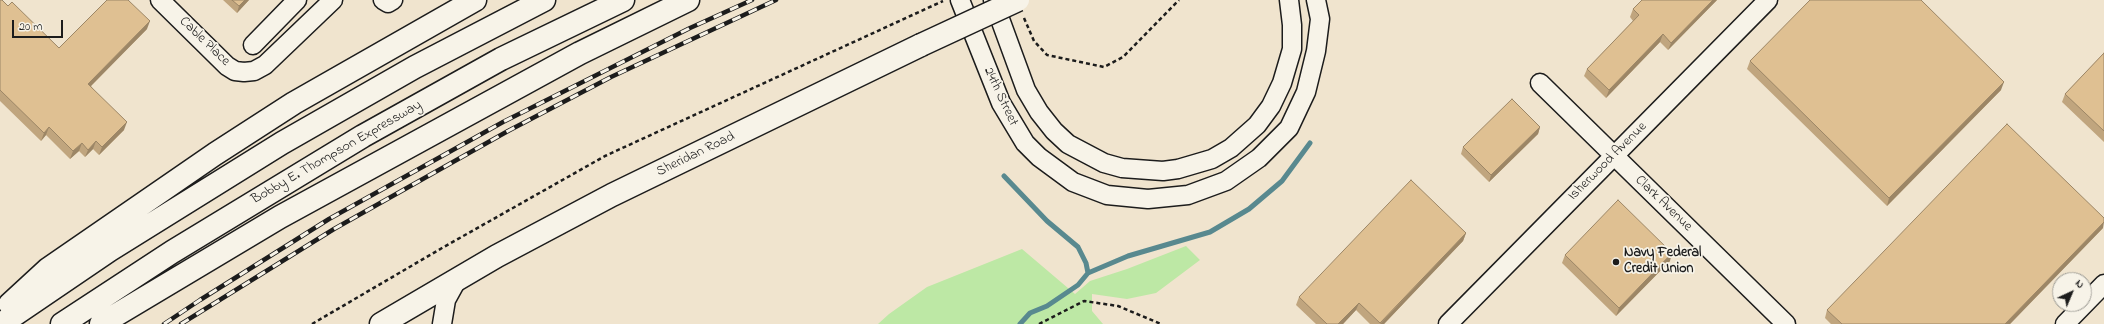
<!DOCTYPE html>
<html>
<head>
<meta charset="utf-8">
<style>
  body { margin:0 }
  #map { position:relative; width:2104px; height:324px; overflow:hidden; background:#f0e4ce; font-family:"Indie Flower",sans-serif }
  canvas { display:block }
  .north { position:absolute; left:2052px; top:272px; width:40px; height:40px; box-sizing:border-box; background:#f7f3e8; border:1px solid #9f9d96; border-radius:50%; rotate:44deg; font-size:11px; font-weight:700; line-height:16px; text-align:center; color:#1c1c1c }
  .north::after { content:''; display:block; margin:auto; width:14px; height:18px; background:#1c1c1c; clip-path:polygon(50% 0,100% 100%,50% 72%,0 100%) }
  .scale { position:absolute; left:12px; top:20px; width:51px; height:18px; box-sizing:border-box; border:2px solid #1c1c1c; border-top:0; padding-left:5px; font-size:12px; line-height:14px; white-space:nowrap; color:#1c1c1c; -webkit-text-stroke:3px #f7f3e8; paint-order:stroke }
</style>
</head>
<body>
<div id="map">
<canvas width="2104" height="324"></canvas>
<div class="north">N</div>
<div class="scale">20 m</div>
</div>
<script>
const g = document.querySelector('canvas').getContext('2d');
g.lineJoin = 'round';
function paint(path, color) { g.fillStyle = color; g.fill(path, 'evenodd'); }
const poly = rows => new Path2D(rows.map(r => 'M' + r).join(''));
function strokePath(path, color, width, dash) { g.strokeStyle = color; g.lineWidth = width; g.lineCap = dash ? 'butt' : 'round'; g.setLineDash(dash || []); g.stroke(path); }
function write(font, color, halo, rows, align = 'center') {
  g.font = font + ' "Indie Flower",sans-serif'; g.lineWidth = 3.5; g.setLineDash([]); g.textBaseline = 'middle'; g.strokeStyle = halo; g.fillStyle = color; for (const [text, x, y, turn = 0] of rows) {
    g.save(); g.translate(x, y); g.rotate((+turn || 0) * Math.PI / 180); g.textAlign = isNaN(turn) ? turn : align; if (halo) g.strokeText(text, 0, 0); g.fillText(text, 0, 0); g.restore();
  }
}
const green = poly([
  [1186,246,1200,260,1156,293,1127,299,1092,294,1092,311,1103,324,878,324,889,314,927,287,1022,249,1075,294,1090,281,1127,269]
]);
const stream = poly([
  [1004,176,1047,221,1078,247,1086,263,1088,273],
  [1020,324,1030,313,1047,306,1078,285,1088,273,1128,256,1210,232,1249,209,1282,181,1310,143]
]);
const path = poly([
  [1024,18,1034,41,1047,55,1104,67,1123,57,1179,0],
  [312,324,442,248,605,156,943,1],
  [1039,324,1084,301,1118,306,1161,324]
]);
const minor = poly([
  [160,0,227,66,235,71,244,72,254,71,265,65,333,0],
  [383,0,388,3,393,0],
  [960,0,1001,103,1025,143,1039,157,1073,182,1107,195,1148,199,1188,195,1226,181,1259,158,1289,128,1306,92,1316,51,1320,19,1316,0],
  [993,0,1026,90,1039,112,1054,131,1068,144,1104,163,1122,168,1163,171,1178,169,1212,159,1231,148,1257,125,1271,106,1282,83,1292,49,1292,25,1289,0],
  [253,45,297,0],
  [1540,83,1786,324],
  [442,324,446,300,457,280],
  [1448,324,1768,0],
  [2065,324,2104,284]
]);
const major = poly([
  [381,324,497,256,612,195,921,45]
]);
const highway = poly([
  [10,304,48,269,215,154,294,103,475,0],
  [1,324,110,250,282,143,415,67,544,0],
  [62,324,172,252,363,136,501,59,623,0],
  [101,324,280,217,580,53,688,0]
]);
const rail = poly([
  [164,324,200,300,329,219,503,122,690,28,752,0],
  [181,324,334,229,508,131,611,77,776,0]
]);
const majorBridge = poly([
  [921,45,1018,0]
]);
const wall = poly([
  [0,0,59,48,147,29,91,86,124,130,99,155,93,149,85,157,79,151,70,159,46,135,41,141,0,101],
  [223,0,249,0,237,13],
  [1642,0,1717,0,1668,50,1660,42,1606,98,1584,76,1587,69,1633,21,1630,17,1633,9],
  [2104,53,2104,142,2062,102,2065,94],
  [1750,61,2001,90,1887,206,1747,69],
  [1540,127,1538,134,1489,182,1461,154,1463,147],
  [2103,228,2010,324,1831,324,1825,318,1827,310],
  [1466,233,1463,241,1384,324,1370,324,1356,310,1343,324,1316,324,1296,305,1299,297],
  [1565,255,1670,261,1616,316,1562,263]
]);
const shadedWall = poly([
  [245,0,249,0,237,13,239,6],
  [1713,0,1717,0,1668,50,1671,43],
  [150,21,147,29,85,92,88,84],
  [1663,34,1660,42,1606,98,1609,90],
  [2004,82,2001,90,1887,206,1889,198],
  [127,122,124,130,99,155,102,147],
  [49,127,46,135,41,141,44,133],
  [1540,127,1538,134,1489,182,1491,175],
  [96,141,93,149,85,157,88,150],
  [82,143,79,151,70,159,73,151],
  [2104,222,2103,228,2010,324,2005,324],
  [1466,233,1463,241,1384,324,1380,324],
  [1672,253,1670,261,1616,316,1619,308],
  [1359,303,1356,310,1343,324,1338,324]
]);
const building = poly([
  [0,0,2,0,8,6,12,2,59,48,107,0,128,0,150,21,88,84,127,122,102,147,96,141,88,150,82,143,73,151,49,127,44,133,0,90,0,0],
  [232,0,245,0,239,6,232,0],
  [1642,0,1713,0,1671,43,1663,34,1609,90,1587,69,1639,15,1633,9,1642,0],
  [1810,0,1921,0,2004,82,1889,198,1750,61,1810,0],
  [2104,53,2104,131,2065,94,2104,53],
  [1512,99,1540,127,1491,175,1463,147,1512,99],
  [2007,124,2104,218,2104,222,2005,324,1842,324,1827,310,2007,124],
  [1411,180,1466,233,1380,323,1359,303,1338,324,1327,324,1299,297,1411,180],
  [1618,200,1672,253,1619,308,1565,255,1618,200]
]);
const markers = [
  [1616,262,4,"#1c1c1c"]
];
const streetNames = [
  ["Cable Place",204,42,44],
  ["24th Street",1000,97,65],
  ["Bobby E. Thompson Expressway",337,153,-30],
  ["Sheridan Road",696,155,-26],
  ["Isherwood Avenue",1608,162,-45],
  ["Clark Avenue",1663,204,44]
];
const poiNames = [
  ["Navy Federal",1624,254],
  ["Credit Union",1624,270]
];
paint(green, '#bde8a5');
strokePath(stream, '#58898f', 5);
strokePath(minor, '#1c1c1c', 21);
strokePath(major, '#1c1c1c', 25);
strokePath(highway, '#1c1c1c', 25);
strokePath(path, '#1c1c1c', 2.5, [4, 3]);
strokePath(minor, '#f7f3e8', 18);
strokePath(major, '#f7f3e8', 22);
strokePath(highway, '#f7f3e8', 22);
strokePath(rail, '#1c1c1c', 4.5);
strokePath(rail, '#f7f3e8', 3, [9]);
strokePath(majorBridge, '#1c1c1c', 25, []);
strokePath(majorBridge, '#f7f3e8', 22);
paint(wall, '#c0a57e');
paint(shadedWall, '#9c8666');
paint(building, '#dfc092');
strokePath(building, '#9c8666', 1);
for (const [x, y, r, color] of markers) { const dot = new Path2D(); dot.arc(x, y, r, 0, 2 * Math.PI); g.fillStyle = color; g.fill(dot); strokePath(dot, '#f7f3e8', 1.5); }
write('14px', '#1c1c1c', '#f7f3e8', streetNames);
write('bold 14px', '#1c1c1c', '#f7f3e8', poiNames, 'left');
</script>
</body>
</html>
